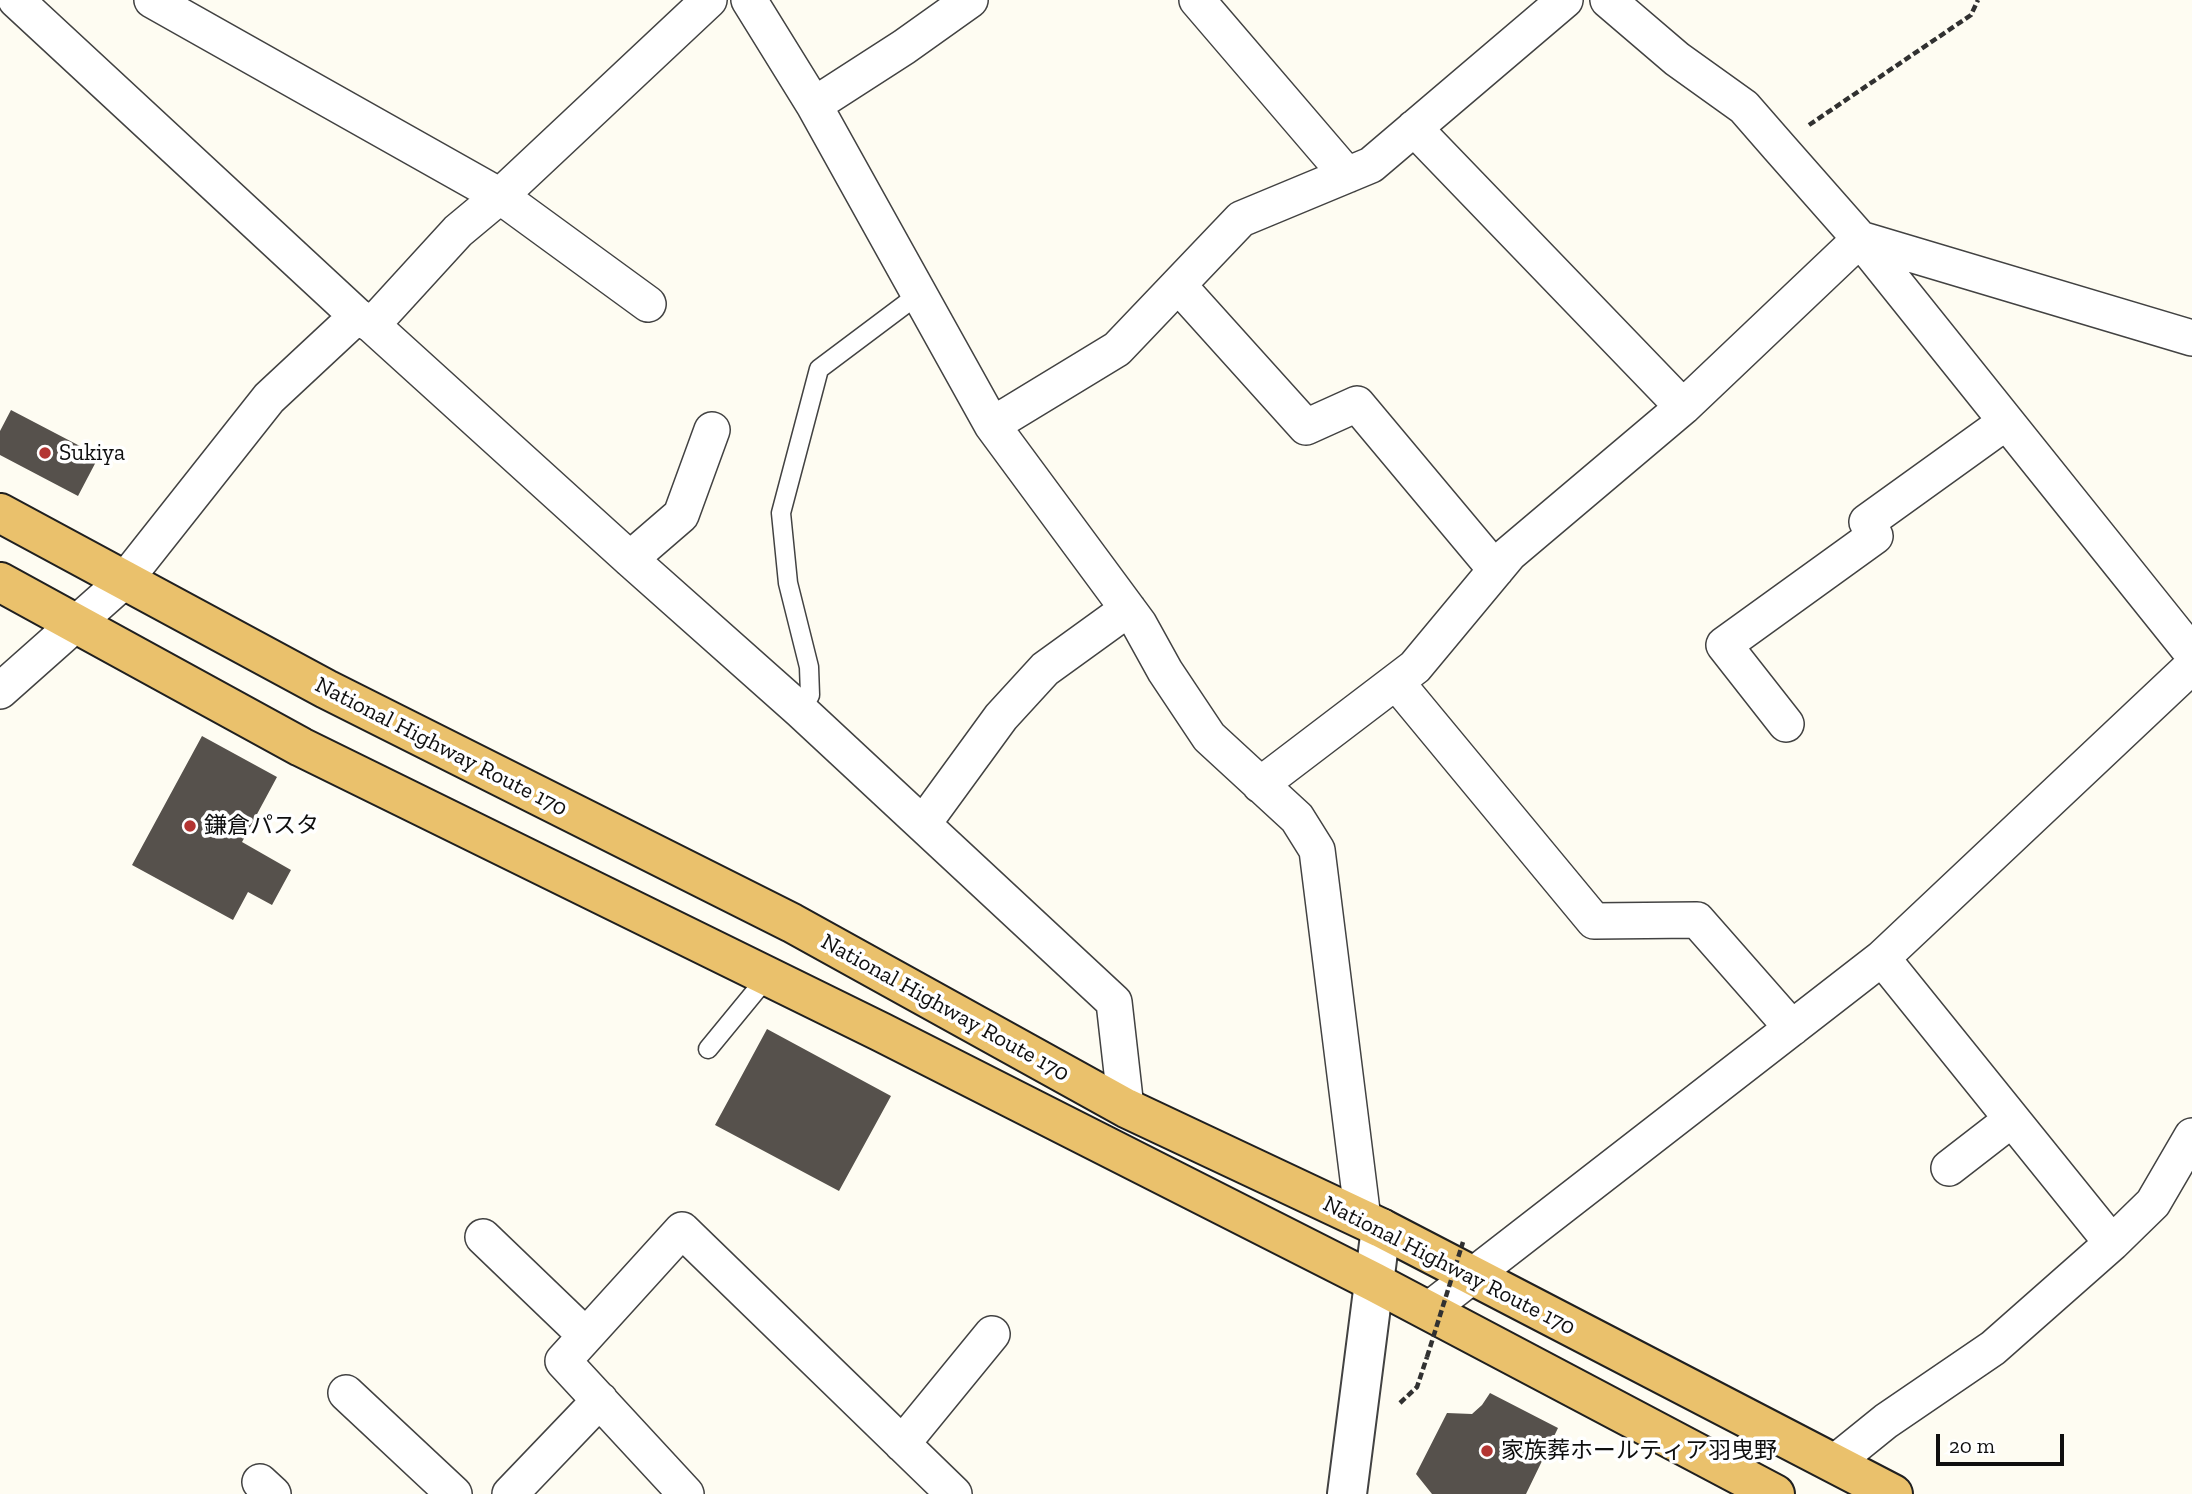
<!DOCTYPE html>
<html>
<head>
<meta charset="utf-8">
<style>
  body { margin:0 }
  #map { position:relative; width:2192px; height:1494px; overflow:hidden; background:#fefcf2; font-family:"Zilla Slab",serif }
  canvas { display:block }
  .scale { position:absolute; left:1936px; top:1434px; width:128px; height:32px; box-sizing:border-box; border:4px solid #0f0f0f; border-top:0; padding-left:9px; font-size:21px; line-height:24px; white-space:nowrap; color:#0f0f0f; -webkit-text-stroke:5px #fff; paint-order:stroke }
</style>
</head>
<body>
<div id="map">
<canvas width="2192" height="1494"></canvas>
<div class="scale">20 m</div>
</div>
<script>
const g = document.querySelector('canvas').getContext('2d');
g.lineJoin = 'round';
function paint(path, color) { g.fillStyle = color; g.fill(path, 'evenodd'); }
const poly = rows => new Path2D(rows.map(r => 'M' + r).join(''));
function strokePath(path, color, width, dash) { g.strokeStyle = color; g.lineWidth = width; g.lineCap = dash ? 'butt' : 'round'; g.setLineDash(dash || []); g.stroke(path); }
function write(font, color, halo, rows, align = 'center') {
  g.font = font + ' "Zilla Slab","Noto Sans JP",serif'; g.lineWidth = 7; g.setLineDash([]); g.textBaseline = 'middle'; g.strokeStyle = halo; g.fillStyle = color; for (const [text, x, y, turn = 0] of rows) {
    g.save(); g.translate(x, y); g.rotate((+turn || 0) * Math.PI / 180); g.textAlign = isNaN(turn) ? turn : align; if (halo) g.strokeText(text, 0, 0); g.fillText(text, 0, 0); g.restore();
  }
}
const building = poly([
  [11,410,99,456,78,496,0,455,0,431],
  [202,736,277,777,242,842,291,870,272,905,248,892,233,920,132,865],
  [767,1029,891,1096,839,1191,715,1125],
  [1490,1393,1558,1428,1526,1494,1432,1494,1416,1474,1447,1413,1472,1414,1482,1405]
]);
const path = poly([
  [1809,125,1971,15,1978,0],
  [1400,1403,1417,1387,1427,1357]
]);
const service = poly([
  [801,711,810,695,809,667,788,583,781,513,819,369,919,294],
  [708,1049,768,976]
]);
const minor = poly([
  [16,0,357,316,372,325,630,559,801,711,1114,1002,1126,1108],
  [152,0,500,196,648,304],
  [749,0,814,105,992,425,1139,624,1165,671,1209,737,1297,818,1317,850,1363,1219],
  [1197,0,1347,175],
  [1608,0,1677,59,1744,107,1778,146,1860,239,2192,653],
  [814,105,904,47,970,0],
  [1414,128,1683,407],
  [1860,239,2192,338],
  [1178,285,1306,427,1357,404,1496,570],
  [372,325,458,231,500,196,709,0],
  [992,425,1117,349,1241,219,1371,165,1565,0],
  [630,559,681,515,712,430],
  [1396,682,1594,921,1697,920,1792,1028],
  [0,691,125,580,269,398,357,316],
  [1786,724,1724,645,1875,536,1867,522,2006,422],
  [1260,785,1415,667,1509,554,1683,407,1860,239],
  [923,824,1001,717,1045,669,1128,609],
  [1882,958,2112,1243],
  [1949,1168,2011,1120],
  [483,1237,585,1335],
  [1427,1311,1882,958,2192,666],
  [346,1393,454,1494],
  [902,1444,992,1334],
  [1834,1463,1886,1421,1993,1348,2112,1243,2153,1203,2192,1136],
  [260,1482,273,1494],
  [510,1494,600,1400],
  [686,1494,563,1361,682,1230,954,1494]
]);
const tertiary = poly([
  [1347,1494,1381,1228]
]);
const trunk = poly([
  [0,513,326,689,792,923,1126,1108,1381,1228,1893,1494],
  [0,582,301,747,881,1032,1374,1282,1775,1494]
]);
const pathBridge = poly([
  [1427,1357,1463,1242]
]);
const markers = [
  [45,453,7,"#b33532"],
  [190,826,7,"#b33532"],
  [1487,1451,7,"#b33532"]
];
const poiNames = [
  ["Sukiya",59,453],
  ["鎌倉パスタ",204,826],
  ["家族葬ホールティア羽曳野",1501,1451]
];
const streetNames = [
  ["National Highway Route 170",441,747,27],
  ["National Highway Route 170",945,1008,29],
  ["National Highway Route 170",1449,1266,27]
];
paint(building, '#56514c');
strokePath(service, '#424242', 21);
strokePath(minor, '#424242', 38);
strokePath(tertiary, '#424242', 42);
strokePath(trunk, '#202020', 42);
strokePath(path, '#313131', 4.5, [7, 3.5]);
strokePath(service, '#fff', 18);
strokePath(minor, '#fff', 35);
strokePath(tertiary, '#fff', 38);
strokePath(trunk, '#eac16c', 38);
strokePath(pathBridge, '#313131', 4.5, [7, 3.5]);
for (const [x, y, r, color] of markers) { const dot = new Path2D(); dot.arc(x, y, r, 0, 2 * Math.PI); g.fillStyle = color; g.fill(dot); strokePath(dot, '#fff', 2.5); }
write('23px', '#0f0f0f', '#fff', poiNames, 'left');
write('23px', '#0f0f0f', '#fff', streetNames);
</script>
</body>
</html>
